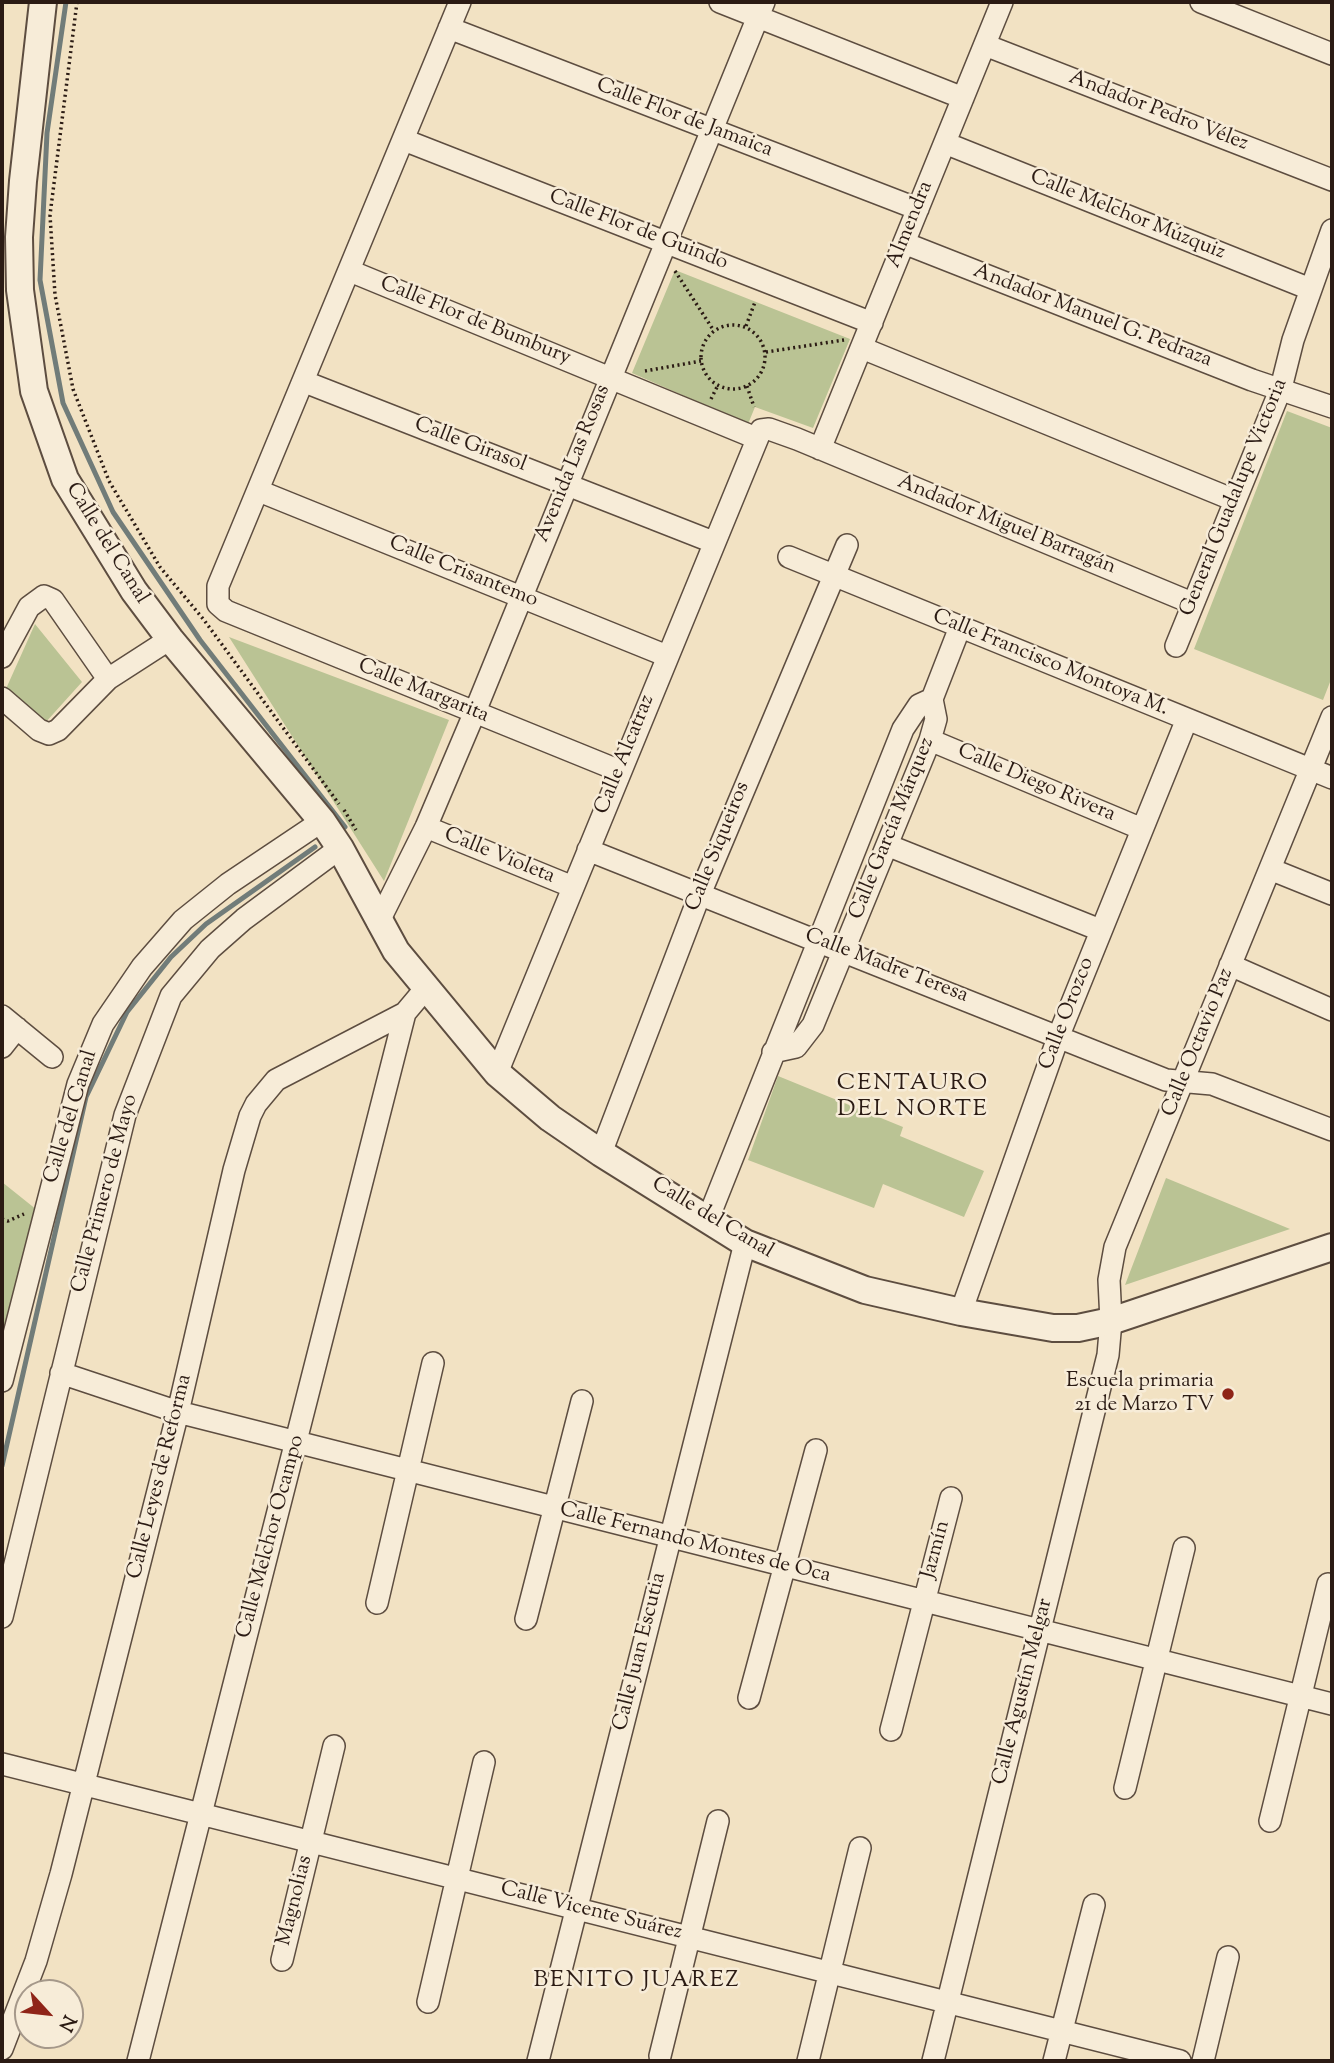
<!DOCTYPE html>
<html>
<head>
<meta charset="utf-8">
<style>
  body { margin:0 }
  #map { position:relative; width:1334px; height:2063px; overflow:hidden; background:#f2e2c3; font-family:"Sorts Mill Goudy",serif }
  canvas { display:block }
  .frame { position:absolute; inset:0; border:4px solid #2b1b14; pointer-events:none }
  .north { position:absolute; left:14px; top:1979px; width:70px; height:70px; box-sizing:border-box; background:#f7ecd8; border:2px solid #a5988a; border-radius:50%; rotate:117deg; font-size:19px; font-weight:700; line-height:28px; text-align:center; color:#2b1b14 }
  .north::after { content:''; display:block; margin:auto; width:24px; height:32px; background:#8f2418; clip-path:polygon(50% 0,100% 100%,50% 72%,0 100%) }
</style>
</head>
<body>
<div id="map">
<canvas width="1334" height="2063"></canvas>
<div class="frame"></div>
<div class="north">N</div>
</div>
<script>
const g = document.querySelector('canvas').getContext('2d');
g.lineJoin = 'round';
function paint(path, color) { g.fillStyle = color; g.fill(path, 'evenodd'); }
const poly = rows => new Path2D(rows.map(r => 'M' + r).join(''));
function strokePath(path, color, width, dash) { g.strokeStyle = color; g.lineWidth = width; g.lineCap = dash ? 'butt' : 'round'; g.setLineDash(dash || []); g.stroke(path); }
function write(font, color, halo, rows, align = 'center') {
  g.font = font + ' "Sorts Mill Goudy",serif'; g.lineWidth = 5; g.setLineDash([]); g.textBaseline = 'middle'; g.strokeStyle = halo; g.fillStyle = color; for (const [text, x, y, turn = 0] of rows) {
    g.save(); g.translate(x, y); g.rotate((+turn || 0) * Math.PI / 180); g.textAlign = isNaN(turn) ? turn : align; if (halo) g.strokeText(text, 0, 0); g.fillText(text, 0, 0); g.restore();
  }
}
const green = poly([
  [675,270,850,339,813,428,755,407,748,424,632,373],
  [1287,411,1332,428,1332,677,1323,700,1194,649],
  [35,624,82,682,45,723,5,691],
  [229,637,449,720,384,881],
  [778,1076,903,1127,900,1136,984,1171,964,1217,883,1184,874,1208,748,1160],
  [1166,1178,1290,1229,1125,1285],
  [2,1182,37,1210,2,1334]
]);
const stream = poly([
  [66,2,47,133,40,280,63,403,113,512,200,640,345,827],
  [2,1466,86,1097,127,1012,171,957,206,924,315,847]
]);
const path = poly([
  [77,2,50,215,55,295,73,389,109,481,160,567,204,620,339,804],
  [675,271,714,331],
  '701 357a32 32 0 1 1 64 0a32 32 0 1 1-64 0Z',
  [746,326,755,302],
  [766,352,844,340],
  [645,371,701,361],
  [747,386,754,407],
  [711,399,718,385],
  [344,810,356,830],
  [2,1219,8,1221,24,1214]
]);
const minor = poly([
  [460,2,218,586,218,604,226,611,620,771],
  [720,2,963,98],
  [1201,2,1332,54],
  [449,28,918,209],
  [985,45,1332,180],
  [404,140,872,323],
  [945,143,1310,289],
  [904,243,1252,380,1332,407],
  [350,271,756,438],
  [862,348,1234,500],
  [305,382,713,542],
  [820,449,1002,2],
  [259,491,667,656],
  [789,557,1332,778],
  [1176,646,1281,388,1293,340,1332,230],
  [2,657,29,607,44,596,53,600,108,679,58,730,49,734,39,730,2,698],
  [108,679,170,639],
  [930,740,1142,829],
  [426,827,573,887],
  [887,845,1100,930],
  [588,850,1166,1080,1212,1084,1332,1130],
  [1270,869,1332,894],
  [378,923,426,827,474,714,764,2],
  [1230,965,1332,1010],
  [2,1016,52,1057],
  [2,1047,17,1028],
  [773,1052,796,1047,813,1025,930,740,936,719,932,699,960,627],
  [497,1073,761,430,769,429,797,439,1192,603],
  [601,1153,700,894,847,545],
  [708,1219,903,729,919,705,932,699],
  [961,1312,1059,1035,1187,719],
  [61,1373,178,1412,1332,1704],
  [2,1381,78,1084,103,1024,142,967,183,920,228,884,322,821],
  [377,1603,433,1363],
  [2,1617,125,1115,171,996,210,949,244,919,340,848],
  [526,1619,582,1401],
  [749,1698,816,1450],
  [891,1730,951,1498],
  [2,1764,1180,2061],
  [1125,1788,1184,1548],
  [1270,1821,1328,1584],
  [282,1960,334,1746],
  [428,2002,484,1762],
  [2,2049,36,1961,61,1874,178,1412,234,1170,250,1116,256,1104,276,1080,405,1013,426,988],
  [660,2056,718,1821],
  [138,2061,405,1013],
  [538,2061,745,1243],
  [808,2061,860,1848],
  [933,2061,1108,1355,1111,1321,1109,1280,1115,1247,1332,717],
  [1054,2061,1094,1905],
  [1203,2061,1228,1957]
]);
const tertiary = poly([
  [43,2,23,181,19,237,20,290,34,391,65,479,134,591,170,639,322,821,340,848,396,951,497,1073,550,1118,601,1153,745,1243,865,1290,961,1312,1053,1328,1078,1328,1111,1321,1332,1247]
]);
const markers = [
  [1228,1394,7,"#8f2418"]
];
const streetNames = [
  ["Andador Pedro Vélez",1158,112,21],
  ["Calle Flor de Jamaica",684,119,21],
  ["Calle Melchor Múzquiz",1127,216,22],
  ["Almendra",911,225,-68],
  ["Calle Flor de Guindo",638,231,21],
  ["Andador Manuel G. Pedraza",1092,317,21],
  ["Calle Flor de Bumbury",475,322,22],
  ["Calle Girasol",470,446,21],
  ["Avenida Las Rosas",574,464,-68],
  ["General Guadalupe Victoria",1235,498,-68],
  ["Andador Miguel Barragán",1006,526,22],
  ["Calle del Canal",106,544,58],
  ["Calle Crisantemo",463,573,22],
  ["Calle Francisco Montoya M.",1050,664,22],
  ["Calle Margarita",423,692,22],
  ["Calle Alcatraz",626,755,-68],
  ["Calle Diego Rivera",1036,784,23],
  ["Calle García Márquez",893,829,-68],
  ["Calle Siqueiros",719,847,-68],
  ["Calle Violeta",499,857,22],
  ["Calle Madre Teresa",886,967,21],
  ["Calle Orozco",1068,1014,-69],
  ["Calle Octavio Paz",1199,1043,-68],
  ["Calle del Canal",72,1117,-73],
  ["Calle Primero de Mayo",106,1194,-75],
  ["Calle del Canal",712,1219,31],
  ["Calle Leyes de Reforma",161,1477,-76],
  ["Calle Melchor Ocampo",272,1537,-75],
  ["Calle Fernando Montes de Oca",695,1544,14],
  ["Jazmín",937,1550,-75],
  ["Calle Juan Escutia",641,1652,-76],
  ["Calle Agustín Melgar",1024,1692,-76],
  ["Magnolias",296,1901,-76],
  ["Calle Vicente Suárez",591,1912,14]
];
const poiNames = [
  ["Escuela primaria",1214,1382],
  ["21 de Marzo TV",1214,1406]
];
const neighbourhoodNames = [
  ["CENTAURO",913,1085],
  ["DEL NORTE",913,1111],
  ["BENITO JUAREZ",637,1982]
];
paint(green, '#bac394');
strokePath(stream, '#717c79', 5);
strokePath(minor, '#5d4d40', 24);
strokePath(tertiary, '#5d4d40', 30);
strokePath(path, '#2b1b14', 3.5, [2, 3.5]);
strokePath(minor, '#f7ecd8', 21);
strokePath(tertiary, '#f7ecd8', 26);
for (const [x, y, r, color] of markers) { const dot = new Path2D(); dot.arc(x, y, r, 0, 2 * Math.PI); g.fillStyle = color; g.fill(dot); strokePath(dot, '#f7ecd8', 2.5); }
write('21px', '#2b1b14', '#f7ecd8', streetNames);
write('21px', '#2b1b14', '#f7ecd8', poiNames, 'right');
g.letterSpacing = '2px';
write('23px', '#2b1b14', '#f7ecd8', neighbourhoodNames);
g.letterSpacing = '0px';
</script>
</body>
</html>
